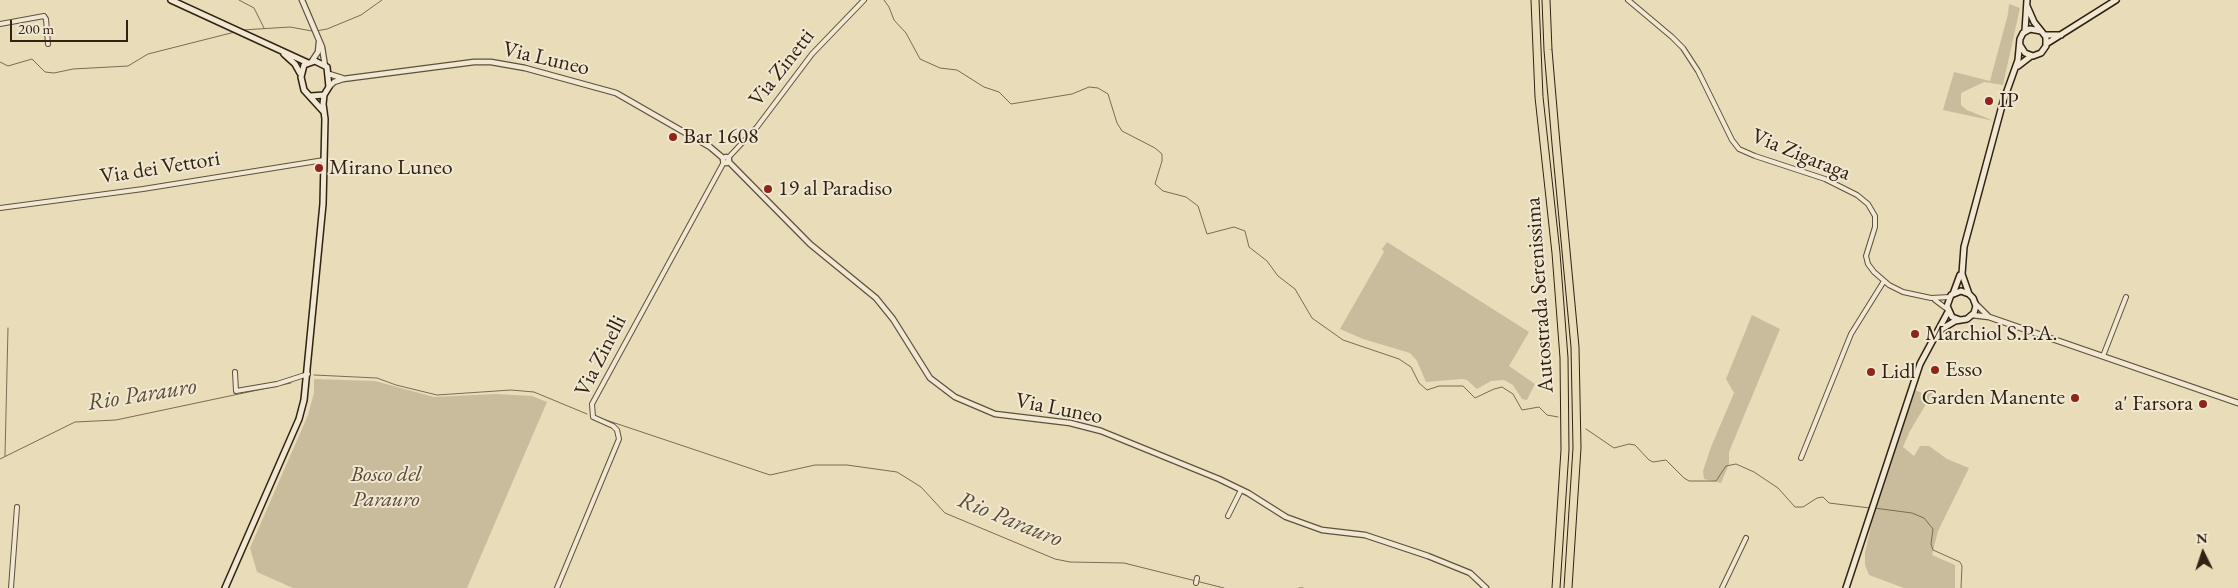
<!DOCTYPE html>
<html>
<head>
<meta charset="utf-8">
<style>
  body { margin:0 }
  #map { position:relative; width:2238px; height:588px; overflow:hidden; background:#e8dcb9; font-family:"EB Garamond",serif }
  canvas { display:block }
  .north { position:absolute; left:2178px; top:528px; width:50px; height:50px; -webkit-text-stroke:4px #f0e8d2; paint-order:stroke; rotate:356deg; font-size:14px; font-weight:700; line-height:20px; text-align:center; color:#322212 }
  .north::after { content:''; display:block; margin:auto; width:18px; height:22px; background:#322212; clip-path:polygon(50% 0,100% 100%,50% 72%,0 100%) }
  .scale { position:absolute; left:10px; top:20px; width:118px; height:22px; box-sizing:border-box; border:2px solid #322212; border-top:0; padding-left:6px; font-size:15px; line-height:18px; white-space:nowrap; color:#322212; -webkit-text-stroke:4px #f0e8d2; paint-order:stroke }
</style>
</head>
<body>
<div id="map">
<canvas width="2238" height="588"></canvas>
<div class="north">N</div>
<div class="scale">200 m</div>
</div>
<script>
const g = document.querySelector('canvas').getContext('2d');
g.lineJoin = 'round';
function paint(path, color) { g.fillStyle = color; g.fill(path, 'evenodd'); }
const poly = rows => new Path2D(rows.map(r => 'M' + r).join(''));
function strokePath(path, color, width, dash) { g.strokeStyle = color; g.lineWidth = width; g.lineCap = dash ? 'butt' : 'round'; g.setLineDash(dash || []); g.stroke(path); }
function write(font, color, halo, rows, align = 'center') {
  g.font = font + ' "EB Garamond",serif'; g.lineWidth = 4; g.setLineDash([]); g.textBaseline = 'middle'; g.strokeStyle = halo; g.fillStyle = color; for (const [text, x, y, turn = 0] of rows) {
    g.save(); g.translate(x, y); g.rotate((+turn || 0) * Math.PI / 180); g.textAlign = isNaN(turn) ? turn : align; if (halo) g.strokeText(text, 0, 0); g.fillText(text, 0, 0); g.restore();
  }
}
const green = poly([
  [2009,4,2020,8,2003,85,1984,82,1961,93,1961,105,1967,110,1994,121,1943,110,1954,72,1990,81,2008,14],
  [1387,242,1529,332,1509,366,1535,384,1527,400,1522,399,1513,385,1504,380,1491,381,1477,389,1467,380,1462,379,1426,382,1417,361,1410,353,1363,339,1340,329,1384,252,1382,249],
  [1752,315,1780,329,1729,452,1729,464,1721,483,1704,479,1703,471,1711,447,1734,393,1726,379],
  [314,379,375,381,434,397,496,394,532,396,547,402,467,588,293,588,257,572,250,548,308,415,314,393],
  [1935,389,1910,431,1903,447,1914,456,1920,446,1929,446,1947,459,1969,468,1938,531,1932,555,1955,565,1955,588,1904,588,1869,575,1865,565,1865,553,1872,522,1915,390,1924,394]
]);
const stream = poly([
  [239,0,254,8,264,28],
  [884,0,889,7,894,20,906,33,920,59,940,68,957,70,984,87,999,92,1011,104,1072,94,1089,87,1098,88,1108,94,1117,123,1122,131,1155,148,1162,154,1162,161,1155,184,1163,191,1186,197,1198,206,1207,234,1234,227,1245,231,1249,247,1267,261,1278,276,1295,289,1312,318,1343,340,1399,359,1411,367,1419,383,1427,390,1439,386,1463,386,1475,398,1494,389,1502,387,1513,394,1522,410,1539,407,1547,415,1558,417],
  [242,30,290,27,312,31],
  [316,31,327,29,361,15,382,0],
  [0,62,8,66,32,59,45,72,54,73,73,69,128,66,148,54,235,32],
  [314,375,377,378,396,385,437,395,511,390,534,392,587,414],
  [597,417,770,475,815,465,847,465,897,472,921,487,945,513,1055,559,1070,562,1124,563,1224,588],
  [1586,429,1614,448,1629,444,1635,445,1649,460,1653,462,1666,460,1684,478,1689,481,1716,481,1726,466,1736,464,1754,472,1778,488,1795,507,1803,507,1817,498,1823,497,1829,503,1870,508],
  [5,456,8,328],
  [0,459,75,422,116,420,291,383],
  [1874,508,1912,513,1924,518,1933,529,1931,544,1933,550,1960,562,1962,566,1961,588],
  [1299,588,1303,588]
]);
const minor = poly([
  [1628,0,1672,37,1683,48,1698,71,1732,140,1739,149,1755,156,1825,179,1857,195,1868,204,1875,216,1875,227,1866,256,1868,264,1874,272,1889,285,1903,292,1931,298,1950,297],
  [0,24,44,16,46,19,48,44],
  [728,158,757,127,812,54,864,0],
  [0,208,143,189,324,160],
  [1935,300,1947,309],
  [2103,356,2126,297],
  [235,372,236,391,277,384,308,374],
  [1801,458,1851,334,1884,281],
  [1228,516,1241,490],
  [1196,583,1197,578],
  [11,588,17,507],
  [557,588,619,439,617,430,613,426,593,417,592,404,724,162],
  [1722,588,1746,538]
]);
const tertiary = poly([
  [302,0,322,47,325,66],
  [312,61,318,52,319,42],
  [329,74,342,78],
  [329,87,334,82,343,79,474,62,491,62,525,68,616,93,710,147,723,158],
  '723 160a3 3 0 1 1 6 0a3 3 0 1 1-6 0Z',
  [728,161,810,244,876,298,893,319,930,378,955,397,995,414,1070,423,1101,431,1219,479,1248,493,1286,517,1322,530,1365,535,1428,556,1470,573,1486,588],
  [1976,304,1988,316],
  [1972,315,1989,317,2238,403]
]);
const secondary = poly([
  [171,0,308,63],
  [2025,31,2027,0],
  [2045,35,2061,35],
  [2046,44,2116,0],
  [2020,45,2025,53,2033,56,2041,53,2046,46,2046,37,2034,22,2027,6],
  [284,54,295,64,300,73],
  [2018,66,2031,56],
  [311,96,324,95,329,87,327,67,315,61,304,65,301,77,304,90,324,112],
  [1953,294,1960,275],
  [1969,294,1962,274,1964,247,2003,102,2018,60,2020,39,2023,33,2030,29,2041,31],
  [1940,330,1955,321,1967,319,1974,313,1976,306,1973,298,1969,294,1961,291,1951,295,1947,306,1952,317,1960,320],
  [225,588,299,419,304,400,323,204,325,119,323,104,324,95],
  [1846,588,1920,364,1948,312]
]);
const motorway = poly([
  [1535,0,1539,97,1556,253,1564,358,1565,450,1556,588],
  [1546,0,1548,50,1556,144,1575,347,1577,448,1568,588]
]);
const markers = [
  [1989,101,5,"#8f2418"],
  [673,137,5,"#8f2418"],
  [319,168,5,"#8f2418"],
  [768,189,5,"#8f2418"],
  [1915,334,5,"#8f2418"],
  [1935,370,5,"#8f2418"],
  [1871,372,5,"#8f2418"],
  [2075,398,5,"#8f2418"],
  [2203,404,5,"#8f2418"]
];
const streetNames = [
  ["Via Luneo",546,59,13],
  ["Via Zinetti",782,68,-52],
  ["Via Zigaraga",1801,155,22],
  ["Via dei Vettori",160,168,-9],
  ["Autostrada Serenissima",1540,295,-94],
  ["Via Zinelli",601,356,-63],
  ["Via Luneo",1059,409,11]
];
const poiNames = [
  ["IP",1999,101],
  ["Bar 1608",683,137],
  ["Mirano Luneo",329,168],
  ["19 al Paradiso",778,189],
  ["Marchiol S.P.A.",1925,334],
  ["Esso",1945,370],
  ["Lidl",1881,372],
  ["Garden Manente",2065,398,"right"],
  ["a' Farsora",2193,404,"right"]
];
const parkNames = [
  ["Bosco del",386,475],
  ["Parauro",386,500]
];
const waterNames = [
  ["Rio Parauro",142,395,-9],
  ["Rio Parauro",1010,520,22]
];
paint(green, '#c9bc9d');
strokePath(stream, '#7a6c54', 1);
strokePath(minor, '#60503c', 6);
strokePath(tertiary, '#60503c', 7);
strokePath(secondary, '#322212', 8);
strokePath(motorway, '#322212', 9);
strokePath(minor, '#f0e8d2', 4);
strokePath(tertiary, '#f0e8d2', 4.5);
strokePath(secondary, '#f0e8d2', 5);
strokePath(motorway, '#e8dcb9', 7);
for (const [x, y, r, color] of markers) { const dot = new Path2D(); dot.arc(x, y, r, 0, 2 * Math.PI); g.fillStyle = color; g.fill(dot); strokePath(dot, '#f0e8d2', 2); }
write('22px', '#322212', '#f0e8d2', streetNames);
write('22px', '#322212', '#f0e8d2', poiNames, 'left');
write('italic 22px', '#584835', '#f0e8d2', parkNames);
write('italic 24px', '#5c4d38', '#f0e8d2', waterNames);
</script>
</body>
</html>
